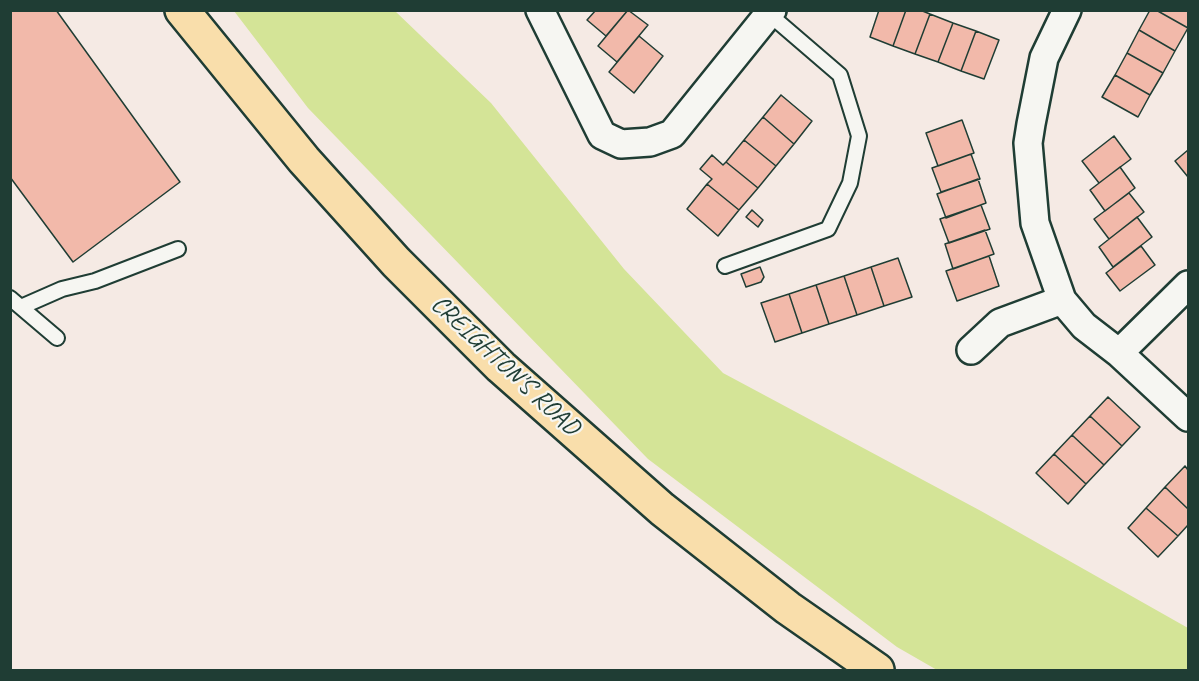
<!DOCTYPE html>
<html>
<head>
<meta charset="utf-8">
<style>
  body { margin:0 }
  #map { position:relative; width:1199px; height:681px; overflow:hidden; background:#f5eae4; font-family:Caveat,sans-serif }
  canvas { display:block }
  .frame { position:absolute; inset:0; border:12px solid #1f3d34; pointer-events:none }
</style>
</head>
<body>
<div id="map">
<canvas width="1199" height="681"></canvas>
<div class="frame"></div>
</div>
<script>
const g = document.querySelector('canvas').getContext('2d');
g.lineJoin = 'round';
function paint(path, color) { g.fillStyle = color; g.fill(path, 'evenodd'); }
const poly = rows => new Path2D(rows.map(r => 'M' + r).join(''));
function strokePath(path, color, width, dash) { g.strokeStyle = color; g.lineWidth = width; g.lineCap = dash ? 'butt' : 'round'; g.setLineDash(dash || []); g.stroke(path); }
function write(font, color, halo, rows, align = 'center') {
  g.font = font + ' Caveat,sans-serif'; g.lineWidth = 4.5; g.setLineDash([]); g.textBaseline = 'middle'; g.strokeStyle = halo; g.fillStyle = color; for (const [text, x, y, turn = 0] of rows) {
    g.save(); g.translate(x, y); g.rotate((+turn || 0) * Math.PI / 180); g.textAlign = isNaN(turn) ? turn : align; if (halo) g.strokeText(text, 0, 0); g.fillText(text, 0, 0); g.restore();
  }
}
const green = poly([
  [234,11,395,11,491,103,624,269,723,373,981,511,1188,628,1188,670,937,670,897,647,648,459,308,108]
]);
const building = poly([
  [10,10,56,10,180,182,73,262,10,177,10,10],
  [596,10,628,10,606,36,587,20,596,10],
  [628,10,648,25,617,62,598,46,628,10],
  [879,10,906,10,893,46,870,37,879,10],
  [906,10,920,10,930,14,915,54,893,46,906,10],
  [1150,10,1156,10,1188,28,1175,51,1139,30,1150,10],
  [1156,10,1188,10,1188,28,1156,10],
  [930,14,953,23,938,62,915,54,930,14],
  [953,23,976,31,961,71,938,62,953,23],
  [1139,30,1175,51,1163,73,1127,53,1139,30],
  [976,31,999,40,984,79,961,71,976,31],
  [639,36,663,56,634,93,609,72,639,36],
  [1127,53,1163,73,1150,95,1115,75,1127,53],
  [1115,75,1150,95,1138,117,1102,97,1115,75],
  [781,95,812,121,794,144,763,117,781,95],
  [763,117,794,144,776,166,744,140,763,117],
  [962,120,974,153,938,166,926,133,962,120],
  [1114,136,1131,159,1099,183,1082,161,1114,136],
  [744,140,776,166,758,188,726,162,744,140],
  [1188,150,1188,177,1175,161,1188,150],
  [971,154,980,179,941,192,932,168,971,154],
  [712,155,723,165,726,162,758,188,739,210,707,184,712,179,700,169,712,155],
  [1120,167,1135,188,1105,211,1090,190,1120,167],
  [978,179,986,203,946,218,937,194,978,179],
  [707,184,739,210,718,236,687,209,707,184],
  [1129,193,1144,212,1109,239,1094,219,1129,193],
  [981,205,990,229,949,243,940,219,981,205],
  [752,210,763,220,758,227,746,217,752,210],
  [1137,217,1152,237,1113,267,1099,247,1137,217],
  [985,230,994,254,953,269,945,244,985,230],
  [1141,246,1155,265,1120,291,1106,273,1141,246],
  [989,256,999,286,957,301,946,271,989,256],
  [898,258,912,297,884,306,871,267,898,258],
  [760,267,764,277,761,282,746,287,741,274,760,267],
  [871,267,884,306,857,315,844,276,871,267],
  [844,276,857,315,829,324,816,285,844,276],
  [816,285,829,324,802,333,789,294,816,285],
  [789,294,802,333,775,342,761,303,789,294],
  [1108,397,1140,427,1122,446,1090,416,1108,397],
  [1090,416,1122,446,1104,465,1072,435,1090,416],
  [1072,435,1104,465,1086,484,1054,454,1072,435],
  [1054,454,1086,484,1068,504,1036,473,1054,454],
  [1185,466,1188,470,1188,509,1165,487,1185,466],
  [1165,487,1188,509,1188,525,1178,536,1146,508,1165,487],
  [1146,508,1178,536,1158,557,1128,528,1146,508]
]);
const lane = poly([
  [725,266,828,229,850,183,859,136,840,75,769,14],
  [10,298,57,338],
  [21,307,62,289,95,281,178,249]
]);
const street = poly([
  [540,10,602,135,621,144,650,142,672,134,772,10],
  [1067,10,1044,58,1031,124,1028,143,1035,223,1062,300,1084,326,1119,353,1188,417],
  [971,350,1000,323,1062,300],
  [1119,353,1188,285]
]);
const highway = poly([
  [182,10,304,160,396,262,501,367,662,509,788,608,877,670]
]);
const streetNames = [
  ["CREIGHTON'S ROAD",505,366,43]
];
paint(green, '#d4e497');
paint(building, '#f2b9aa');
strokePath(building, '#1f3d34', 1.5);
strokePath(lane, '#1f3d34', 18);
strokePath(street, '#1f3d34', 32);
strokePath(highway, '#1f3d34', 38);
strokePath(lane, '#f6f6f2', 14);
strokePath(street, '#f6f6f2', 27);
strokePath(highway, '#f9deab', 33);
write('26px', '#1f3d34', '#f6f6f2', streetNames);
</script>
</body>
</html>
